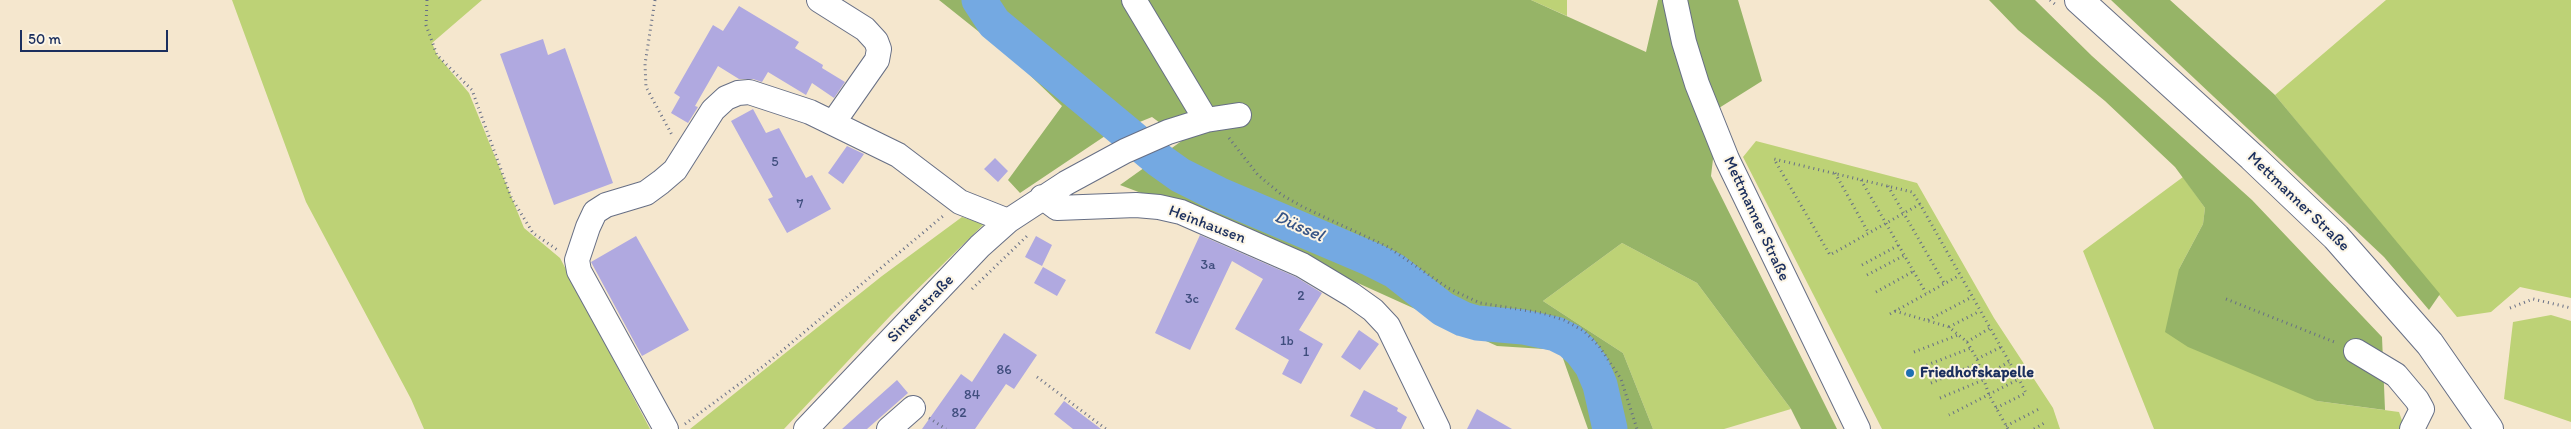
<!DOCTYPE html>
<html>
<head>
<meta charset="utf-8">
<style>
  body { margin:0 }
  #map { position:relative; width:2571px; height:429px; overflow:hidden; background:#f5e7ce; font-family:Itim,sans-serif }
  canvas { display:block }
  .scale { position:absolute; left:20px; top:30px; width:148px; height:22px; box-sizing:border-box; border:2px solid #1b2f5e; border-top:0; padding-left:6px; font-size:15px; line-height:18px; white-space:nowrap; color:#1b2f5e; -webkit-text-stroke:4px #fcf5e5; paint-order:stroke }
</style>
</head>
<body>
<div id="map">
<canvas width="2571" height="429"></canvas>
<div class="scale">50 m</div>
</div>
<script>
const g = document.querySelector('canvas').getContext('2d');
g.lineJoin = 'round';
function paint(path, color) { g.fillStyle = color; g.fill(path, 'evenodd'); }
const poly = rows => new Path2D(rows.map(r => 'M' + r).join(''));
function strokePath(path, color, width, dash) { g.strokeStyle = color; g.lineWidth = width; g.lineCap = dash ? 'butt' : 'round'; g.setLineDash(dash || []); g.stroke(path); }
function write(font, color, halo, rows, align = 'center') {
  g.font = font + ' Itim,sans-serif'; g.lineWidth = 4; g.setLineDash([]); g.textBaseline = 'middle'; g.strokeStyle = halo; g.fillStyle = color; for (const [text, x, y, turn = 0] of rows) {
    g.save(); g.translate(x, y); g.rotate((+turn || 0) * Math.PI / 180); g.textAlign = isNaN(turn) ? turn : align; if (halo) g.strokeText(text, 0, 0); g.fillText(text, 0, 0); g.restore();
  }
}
const green = poly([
  [232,0,482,0,432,43,437,55,469,93,524,228,560,258,650,429,424,429,411,399,306,202],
  [1531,0,1567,0,1567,16],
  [2386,0,2571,0,2571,298,2520,287,2491,312,2457,317,2275,95],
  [1756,141,1917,183,1994,318,2053,408,2060,429,1882,429,1743,157],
  [2183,177,2205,208,2203,224,2179,269,2317,401,2399,412,2405,429,2154,429,2083,251],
  [962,217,984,224,892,314,784,429,690,429,882,276],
  [1622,243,1697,283,1791,409,1724,429,1653,429,1623,353,1543,301],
  [2551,315,2571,321,2571,422,2504,399,2513,322]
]);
const forest = poly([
  [939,0,1531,0,1646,52,1658,0,1738,0,1762,81,1719,108,1711,176,1837,429,1801,429,1791,409,1697,283,1622,243,1543,301,1623,353,1653,429,1588,429,1560,350,1497,346,1245,232,1120,185,1183,140,1152,117,1105,136,1020,193,1008,180,1062,106,1013,59],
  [1989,0,2035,0,2092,56,2252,200,2382,337,2385,410,2317,401,2188,347,2165,332,2179,269,2203,224,2205,208,2175,167,2105,101,2018,30],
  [2111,0,2170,0,2275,95,2440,294,2429,310,2384,257]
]);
const river = poly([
  [979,0,994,23,1159,160,1180,175,1218,194,1371,259,1395,271,1443,309,1463,319,1477,323,1523,327,1556,334,1570,341,1581,351,1592,366,1600,385,1610,429]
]);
const building = poly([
  [739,6,799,42,795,48,823,65,822,68,845,82,834,98,812,83,806,95,768,72,762,82,753,79,739,79,718,66,695,106,698,107,688,123,671,113,680,97,674,93,713,25,723,31],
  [543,39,548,55,565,48,613,183,554,205,500,54],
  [753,109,766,133,779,128,806,178,812,175,831,209,787,233,768,199,773,197,731,121],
  [847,146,864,154,843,184,828,173],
  [995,158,1008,171,998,182,984,169],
  [1200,235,1296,277,1322,293,1299,330,1323,344,1301,384,1282,374,1289,360,1235,329,1263,279,1232,261,1190,350,1155,333],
  [636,236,689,330,642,356,591,262],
  [1036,236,1052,245,1042,266,1025,257],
  [1043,267,1066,280,1057,296,1034,283],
  [1359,330,1379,344,1360,370,1341,357],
  [1004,333,1037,355,1014,389,1006,384,975,429,922,429,961,374,972,382],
  [897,380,908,393,867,429,842,429],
  [1364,390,1398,408,1397,411,1407,417,1401,429,1376,429,1350,416],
  [1064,401,1101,429,1073,429,1054,414],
  [1477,409,1512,429,1467,429]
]);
const path = poly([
  [427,0,426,25,437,55,472,90,511,197,533,233,559,251],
  [655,0,645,64,646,87,672,135],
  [2050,0,2057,6],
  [1229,138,1258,175,1282,195,1303,207,1388,247,1448,288,1480,303,1542,313,1564,320,1584,331,1599,346,1621,379,1637,429],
  [1835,173,1868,232],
  [1861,180,1926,293],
  [1888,186,1944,283],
  [1920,204,1830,255,1774,159,1912,192,1920,204,2019,379,1949,415],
  [1862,265,1899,245],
  [1867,275,1905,255],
  [972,289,1027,236],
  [1876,292,1914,271],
  [2226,299,2337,343],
  [2510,308,2533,299,2571,308],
  [1895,311,1949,327,1967,342,1977,359,1989,395,2008,429],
  [1890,314,1960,275],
  [1928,320,1972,297],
  [1949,327,1980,311],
  [1967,342,1990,328],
  [1914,352,1958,335],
  [1977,359,2001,347],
  [1922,367,1971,348],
  [1037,377,1106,429],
  [1982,377,2009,362],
  [1931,383,1976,364],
  [1940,398,1983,380],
  [1996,408,2026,393,2019,379],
  [929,418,946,429],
  [685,424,765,365,943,216],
  [2006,426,2039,409],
  [2034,429,2046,422]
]);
const minor = poly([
  [819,0,865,29,876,41,879,49,877,60,833,123],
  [1134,0,1206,120],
  [1675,0,1684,42,1697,84,1727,159,1858,429],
  [1042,197,1057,208,1136,205,1159,207,1181,212,1302,265,1352,295,1373,310,1388,326,1438,429],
  [2356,351,2396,375,2417,400,2422,409,2412,429],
  [666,429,579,271,577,260,588,227,595,212,606,205,646,193,661,182,675,170,713,110,726,98,738,93,749,92,810,112,898,155,960,202,1008,221],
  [806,429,980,246,1008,221,1066,183,1125,151,1168,132,1206,120,1239,115],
  [889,429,913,408]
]);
const major = poly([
  [2079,0,2252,157,2336,237,2430,344,2489,429]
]);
const markers = [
  [1910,373,5,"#1f6fb2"]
];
const numberNames = [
  ["5",775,162],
  ["7",800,204],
  ["3a",1208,265],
  ["2",1301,296],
  ["3c",1192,299],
  ["1b",1287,341],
  ["1",1306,352],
  ["86",1004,370],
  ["84",972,395],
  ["82",959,413]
];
const streetNames = [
  ["Mettmanner Straße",2298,202,44],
  ["Mettmanner Straße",1756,219,65],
  ["Heinhausen",1207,225,21],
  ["Sinterstraße",921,309,-46]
];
const poiNames = [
  ["Friedhofskapelle",1920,373]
];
const waterNames = [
  ["Düssel",1299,227,24]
];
paint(green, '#bdd276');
paint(forest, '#96b467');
strokePath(river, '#74a9e2', 35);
paint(building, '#b0a9e0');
strokePath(minor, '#676f85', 26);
strokePath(major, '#676f85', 30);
strokePath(path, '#676f85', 3, [1, 4]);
strokePath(minor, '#fff', 24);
strokePath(major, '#fff', 28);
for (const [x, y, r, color] of markers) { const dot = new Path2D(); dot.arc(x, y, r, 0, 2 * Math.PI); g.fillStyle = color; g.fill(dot); strokePath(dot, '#fcf5e5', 2); }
write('14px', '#404e7e', null, numberNames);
write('16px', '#1b2f5e', '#fcf5e5', streetNames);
write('bold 16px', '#1b2f5e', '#fcf5e5', poiNames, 'left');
write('italic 18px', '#365486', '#fcf5e5', waterNames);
</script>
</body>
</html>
